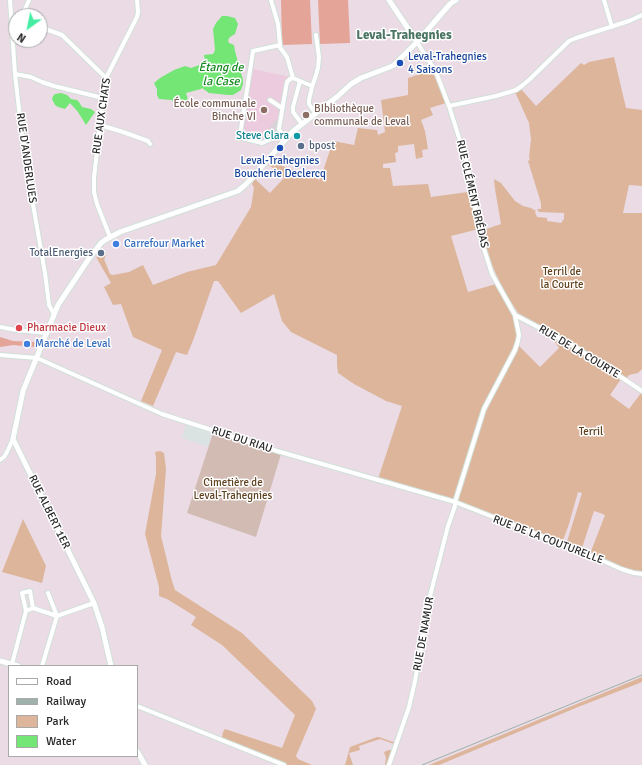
<!DOCTYPE html>
<html>
<head>
<meta charset="utf-8">
<style>
  body { margin:0 }
  #map { position:relative; width:642px; height:765px; overflow:hidden; background:#eadbe5; font-family:Signika,sans-serif }
  canvas { display:block }
  .legend { position:absolute; left:8px; top:665px; width:130px; height:92px; box-sizing:border-box; background:#fff; border:1px solid #a9a9a9; margin:0; padding:5px 7px; list-style:none; font-size:12px; color:#282828 }
  .legend li { display:flex; align-items:center; gap:8px; height:20px }
  .legend b { width:20px; border:1px solid #a9a9a9 }
  .north { position:absolute; left:8px; top:8px; width:40px; height:40px; box-sizing:border-box; background:#fff; border:1px solid #a9a9a9; border-radius:50%; rotate:213deg; font-size:11px; font-weight:700; line-height:16px; text-align:center; color:#282828 }
  .north::after { content:''; display:block; margin:auto; width:14px; height:18px; background:#45eda3; clip-path:polygon(50% 0,100% 100%,50% 72%,0 100%) }
</style>
</head>
<body>
<div id="map">
<canvas width="642" height="765"></canvas>
<ul class="legend">
<li><b style="height:5px;background:#fff"></b>Road</li>
<li><b style="height:5px;background:#9eb1aa"></b>Railway</li>
<li><b style="height:11px;background:#ddb59b"></b>Park</li>
<li><b style="height:11px;background:#74e675"></b>Water</li>
</ul>
<div class="north">N</div>
</div>
<script>
const g = document.querySelector('canvas').getContext('2d');
g.lineJoin = 'round';
function paint(path, color) { g.fillStyle = color; g.fill(path, 'evenodd'); }
const poly = rows => new Path2D(rows.map(r => 'M' + r).join(''));
function strokePath(path, color, width, dash) { g.strokeStyle = color; g.lineWidth = width; g.lineCap = dash ? 'butt' : 'round'; g.setLineDash(dash || []); g.stroke(path); }
function write(font, color, halo, rows, align = 'center') {
  g.font = font + ' Signika,sans-serif'; g.lineWidth = 3; g.setLineDash([]); g.textBaseline = 'middle'; g.strokeStyle = halo; g.fillStyle = color; for (const [text, x, y, turn = 0] of rows) {
    g.save(); g.translate(x, y); g.rotate((+turn || 0) * Math.PI / 180); g.textAlign = isNaN(turn) ? turn : align; if (halo) g.strokeText(text, 0, 0); g.fillText(text, 0, 0); g.restore();
  }
}
const industrial = poly([
  [186,425,213,432,208,447,182,438]
]);
const education = poly([
  [253,69,290,77,280,130,286,138,283,140,280,138,260,146,239,137]
]);
const green = poly([
  [614,57,626,108,642,110,642,186,629,185,623,213,642,213,642,369,638,373,629,375,626,379,575,345,518,313,504,291,496,274,488,256,481,231,501,224,495,189,494,179,501,183,515,201,523,206,531,208,536,211,535,212,537,217,547,218,547,221,561,223,564,219,564,213,539,212,537,209,541,209,541,203,528,161,530,160,529,157,531,139,529,123,515,92,521,89,536,106,581,63,584,65,589,62],
  [433,70,446,103,430,108,433,115,421,120,425,131,428,149,422,150,423,157,416,159,414,144,398,146,398,152,395,153,396,162,383,164,383,168,390,168,393,186,428,184,431,197,468,192,471,193,477,228,475,230,451,236,468,292,496,284,514,316,517,336,516,344,483,408,455,497,451,499,378,479,402,406,386,401,354,384,338,373,337,365,337,355,291,332,282,321,274,294,241,313,218,281,214,281,194,338,187,355,176,352,153,406,141,401,162,350,133,337,121,304,113,305,104,287,111,283,96,257,101,257,106,252,105,258,104,259,110,274,113,275,129,272,143,265,153,285,187,272,216,265,251,207,254,188,252,184,255,179,270,193,284,178,268,164,271,160,275,163,320,180,333,141,354,145,358,128,377,130,378,135,385,132,381,100,408,95,408,78],
  [551,336,575,349,621,379,610,395,629,409,641,393,642,395,642,573,628,570,590,554,605,515,600,513,594,511,581,551,566,545,582,493,578,492,569,524,562,543,458,502,458,500,486,408,511,362,519,346,540,367,559,348],
  [160,451,164,453,166,469,161,536,172,581,175,590,242,633,312,701,316,709,296,756,298,759,312,765,286,765,225,740,222,737,223,732,225,729,282,748,295,715,222,645,191,625,196,617,167,599,159,596,159,587,145,534,156,474,156,458,155,452],
  [23,519,46,566,42,583,2,572],
  [642,677,642,682,578,707,439,765,429,765],
  [377,737,379,737,393,742,396,741,395,743,394,744,380,739,359,746,360,750,349,753,353,765,345,765,350,747],
  [389,750,392,750,393,752,388,765,385,765,386,758,384,752]
]);
const cemetery = poly([
  [213,433,281,454,256,537,187,513]
]);
const pitch = poly([
  [281,0,310,0,312,44,282,45],
  [318,0,348,0,350,43,320,44],
  [0,337,13,341,35,342,35,347,13,345,0,347]
]);
const plaza = poly([
  [275,120,281,124,280,128,283,133,272,137,266,134]
]);
const water = poly([
  [222,16,227,16,235,18,238,24,235,34,230,37,228,40,229,43,234,45,235,51,243,80,243,84,241,90,233,95,228,95,209,93,202,88,201,89,186,93,188,100,187,102,183,103,177,107,174,104,172,100,159,99,157,95,157,89,154,83,160,78,174,70,185,66,191,68,205,63,204,55,213,54,215,50,213,29,216,23],
  [61,93,67,95,71,99,77,100,79,102,82,107,91,109,95,112,86,125,78,112,70,103,65,109,58,107,55,105,52,99,53,96,55,94]
]);
const minor = poly([
  [10,0,15,74,24,153,45,273,49,305,54,314],
  [271,0,278,24,280,45,253,51,240,135,242,138,262,143,281,135,288,136],
  [604,0,612,27],
  [22,16,29,0],
  [40,27,62,35,106,78],
  [279,46,287,57,293,78,290,79,287,82,284,99,279,129,283,136],
  [15,74,31,77,42,82,54,86,103,98],
  [293,78,312,86],
  [300,81,293,107,293,112,302,124],
  [270,100,282,108],
  [449,106,496,96,516,90,523,85,530,79,569,41,576,38,629,21,642,15],
  [315,113,309,104,309,100,312,87,316,75,318,68,319,57,316,35],
  [100,125,123,132,148,141,150,144],
  [110,237,97,204,94,192,94,178,103,98,106,78,137,17,138,12,137,0],
  [515,315,574,346,642,391],
  [0,327,16,330,47,333],
  [0,355,37,358,162,414,277,451,455,502,592,556,621,569,634,573,642,574],
  [0,460,4,457,7,452,13,439],
  [33,608,30,591,22,593,26,611,33,608,57,616,48,593],
  [12,664,26,611],
  [42,666,57,616,94,603],
  [137,706,284,765],
  [389,765,409,707,415,681,430,596,448,526,455,506,455,502,484,409,515,350,518,341,519,335,515,315,492,274,484,249,479,230,468,166,449,106,436,72,417,42]
]);
const tertiary = poly([
  [389,0,417,42],
  [0,661,18,666],
  [111,666,102,627,94,603,13,439,23,391,58,305,88,260,101,243,105,240,120,232,238,191,244,186,250,180,292,132,338,96,351,84,361,78,390,67,394,65,417,42,450,4,456,0],
  [137,751,145,765]
]);
const rail = poly([
  [422,765,642,675]
]);
const markers = [
  [400,63,4,"#1a4fb4"],
  [264,110,4,"#8d6e63"],
  [306,115,4,"#8d6e63"],
  [297,136,4,"#0f9aa8"],
  [301,146,4,"#5c6f8a"],
  [280,148,4,"#1a4fb4"],
  [116,244,4,"#3f7fe0"],
  [101,253,4,"#5c6f8a"],
  [19,328,4,"#e0444e"],
  [27,344,4,"#3f7fe0"]
];
const transitNames = [
  ["Leval-Trahegnies",408,57],
  ["4 Saisons",408,70],
  ["Leval-Trahegnies",280,161,"center"],
  ["Boucherie Declercq",280,174,"center"]
];
const educationNames = [
  ["École communale",256,104],
  ["Binche VI",256,117],
  ["BIbliothèque",314,109,"left"],
  ["communale de Leval",314,122,"left"]
];
const streetNames = [
  ["RUE AUX CHATS",102,116,-82],
  ["RUE D'ANDERLUES",26,158,82],
  ["RUE CLÉMENT BRÉDAS",472,194,77],
  ["RUE DE LA COURTE",579,352,31],
  ["RUE DU RIAU",242,440,18],
  ["RUE ALBERT 1ER",49,512,64],
  ["RUE DE LA COUTURELLE",548,540,21],
  ["RUE DE NAMUR",424,634,-80]
];
const cultureNames = [
  ["Steve Clara",289,136]
];
const serviceNames = [
  ["bpost",309,146],
  ["TotalEnergies",93,253,"right"]
];
const shopNames = [
  ["Carrefour Market",124,244],
  ["Marché de Leval",35,344]
];
const parkNames = [
  ["Terril de",562,272],
  ["la Courte",562,285],
  ["Terril",591,432],
  ["Cimetière de",233,483],
  ["Leval-Trahegnies",233,496]
];
const healthNames = [
  ["Pharmacie Dieux",27,328]
];
const waterNames = [
  ["Étang de",221,68],
  ["la Case",221,82]
];
const quarterNames = [
  ["Leval-Trahegnies",404,36]
];
paint(industrial, '#dbe2e2');
paint(education, '#ebcbdd');
paint(green, '#ddb59b');
paint(cemetery, '#d2bbb3');
paint(pitch, '#e4a497');
paint(plaza, '#dad1d7');
paint(water, '#74e675');
strokePath(minor, '#d0e0d9', 6);
strokePath(tertiary, '#d0e0d9', 7);
strokePath(minor, '#fff', 4);
strokePath(tertiary, '#fff', 5);
strokePath(rail, '#9eb1aa', 1);
for (const [x, y, r, color] of markers) { const dot = new Path2D(); dot.arc(x, y, r, 0, 2 * Math.PI); g.fillStyle = color; g.fill(dot); strokePath(dot, '#fff', 1.5); }
write('11px', '#164399', '#fff', transitNames, 'left');
write('11px', '#785e54', '#fff', educationNames, 'right');
write('11px', '#282828', '#fff', streetNames);
write('11px', '#0d838f', '#fff', cultureNames, 'right');
write('11px', '#4e5e75', '#fff', serviceNames, 'left');
write('11px', '#366cbe', '#fff', shopNames, 'left');
write('11px', '#5f411e', '#fff', parkNames);
write('11px', '#be3a42', '#fff', healthNames, 'left');
write('italic 12px', '#168920', '#fff', waterNames);
write('bold 13px', '#4c7564', '#fff', quarterNames);
</script>
</body>
</html>
